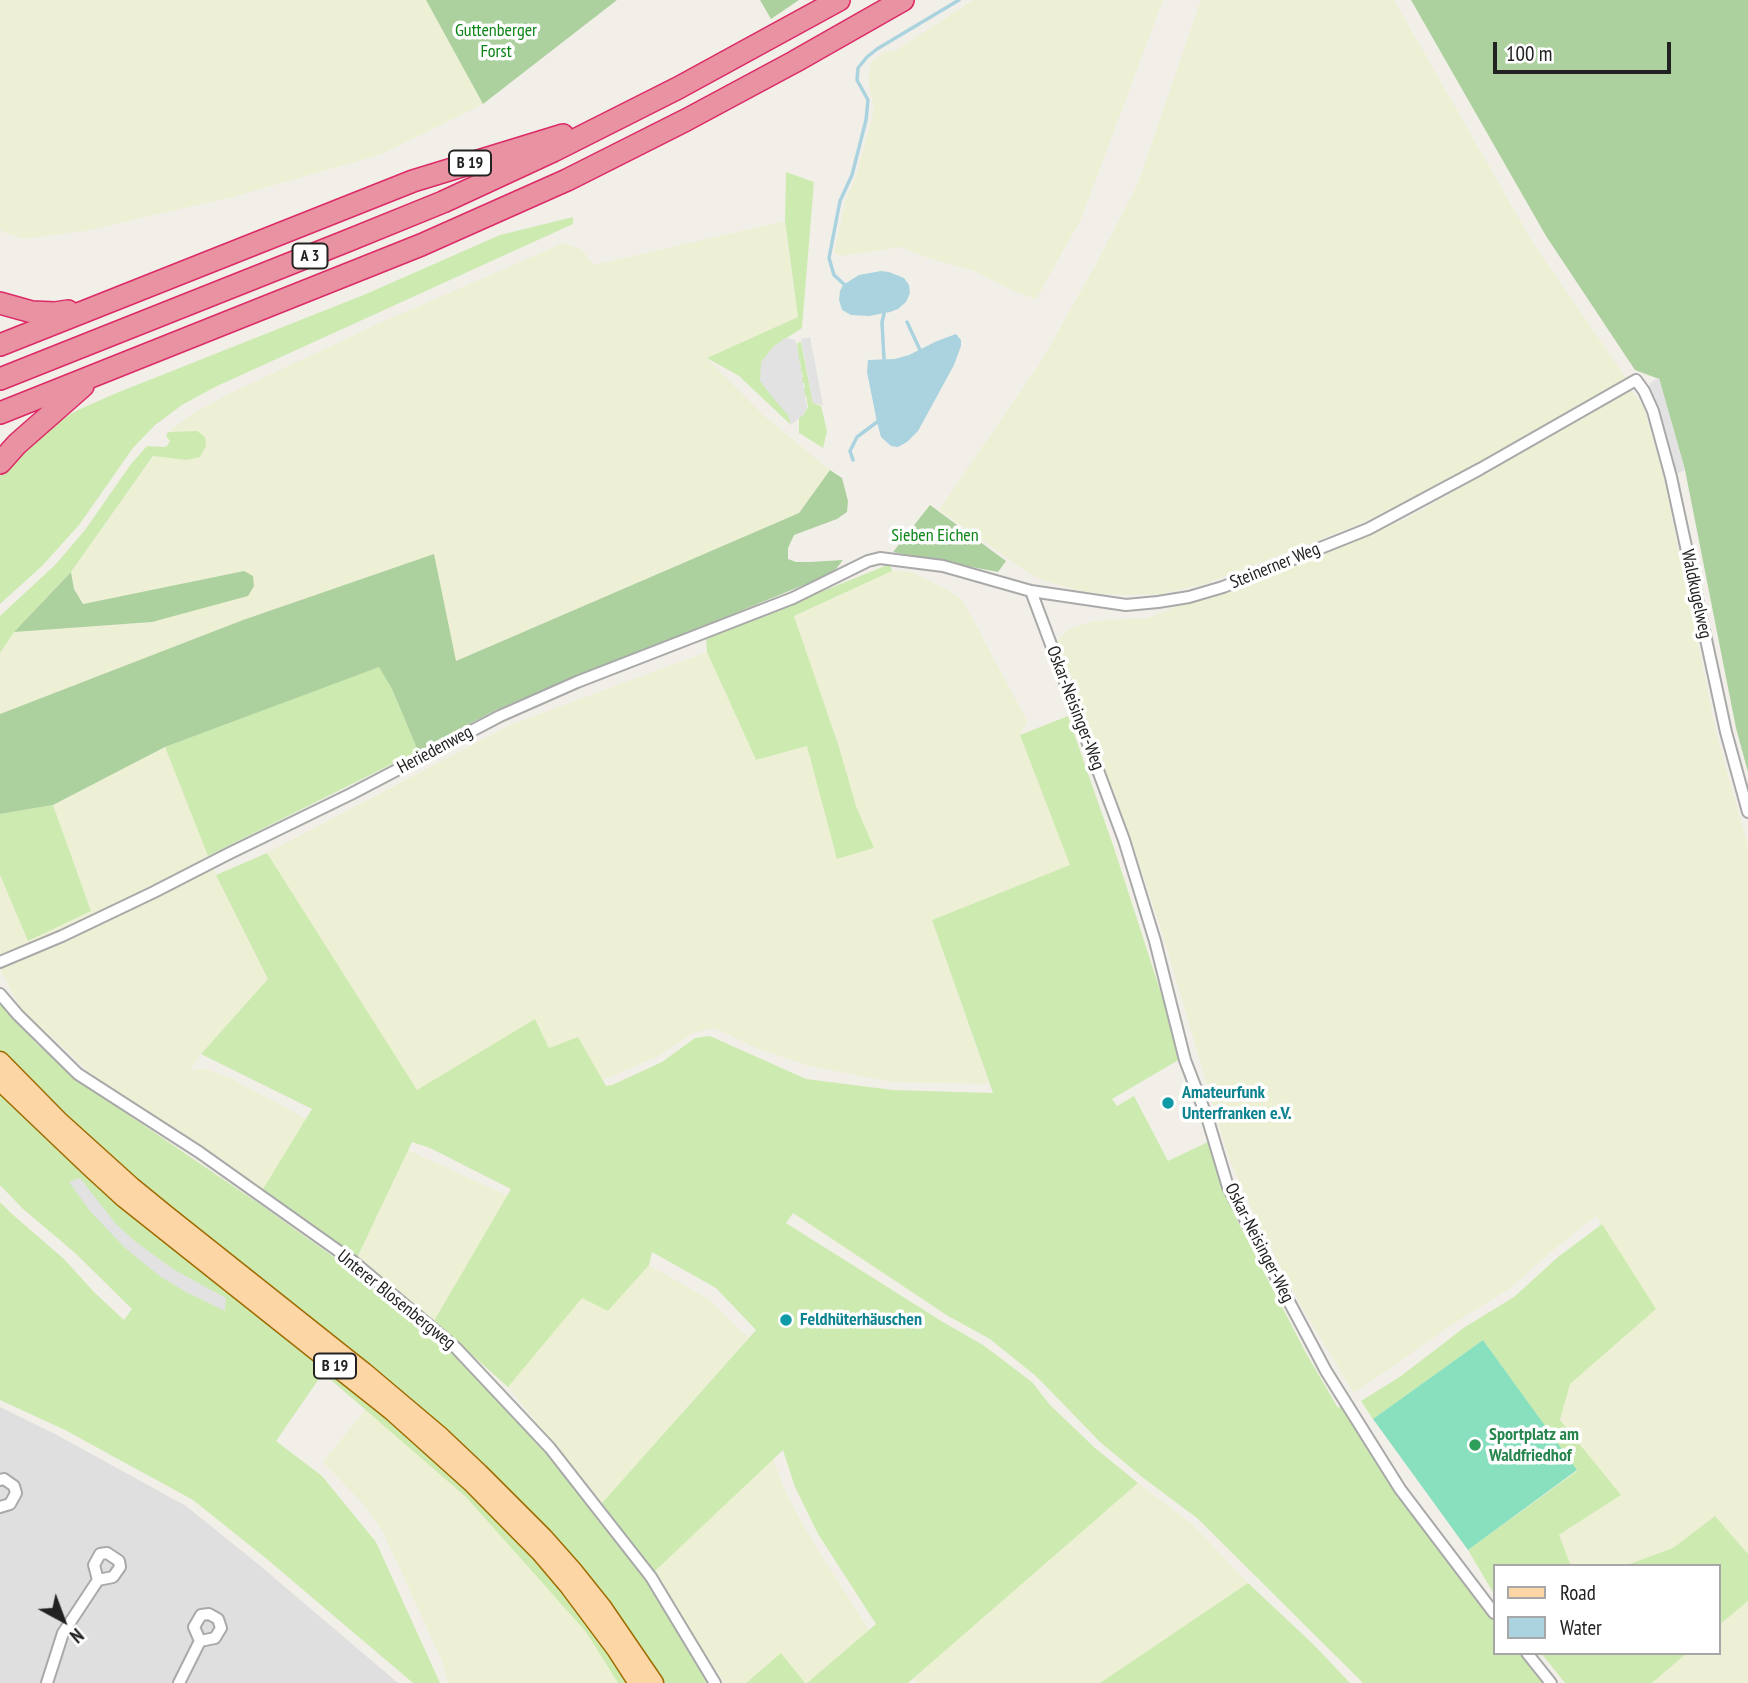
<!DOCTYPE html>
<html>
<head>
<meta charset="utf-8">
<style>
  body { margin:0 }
  #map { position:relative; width:1748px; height:1683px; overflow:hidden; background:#f2efe9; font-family:"PT Sans Narrow",sans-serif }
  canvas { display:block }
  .legend { position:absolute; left:1493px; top:1564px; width:228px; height:91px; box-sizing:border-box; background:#fff; border:2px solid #a7a7a7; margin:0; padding:9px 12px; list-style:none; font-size:21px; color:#222 }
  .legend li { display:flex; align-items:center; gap:14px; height:35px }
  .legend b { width:35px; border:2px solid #a7a7a7 }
  .north { position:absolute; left:28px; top:1585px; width:70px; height:70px; -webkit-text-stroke:5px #fff; paint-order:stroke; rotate:139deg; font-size:19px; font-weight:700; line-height:28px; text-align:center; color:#222 }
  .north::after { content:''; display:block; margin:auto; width:24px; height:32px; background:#222; clip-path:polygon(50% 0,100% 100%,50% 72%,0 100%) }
  .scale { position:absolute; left:1493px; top:42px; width:178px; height:32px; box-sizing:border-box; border:4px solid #222; border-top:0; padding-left:9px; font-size:21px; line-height:24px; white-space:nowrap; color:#222; -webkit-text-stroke:5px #fff; paint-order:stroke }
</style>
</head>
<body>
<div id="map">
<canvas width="1748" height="1683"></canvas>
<ul class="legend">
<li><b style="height:9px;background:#fcd6a4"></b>Road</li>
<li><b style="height:19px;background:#aad3df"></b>Water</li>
</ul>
<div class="north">N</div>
<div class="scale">100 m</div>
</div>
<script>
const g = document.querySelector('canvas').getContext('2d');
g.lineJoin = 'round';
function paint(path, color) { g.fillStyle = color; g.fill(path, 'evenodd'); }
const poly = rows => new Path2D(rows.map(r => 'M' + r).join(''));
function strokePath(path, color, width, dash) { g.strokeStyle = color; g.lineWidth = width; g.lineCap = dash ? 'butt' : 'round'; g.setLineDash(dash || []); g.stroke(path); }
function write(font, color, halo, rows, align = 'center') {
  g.font = font + ' "PT Sans Narrow",sans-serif'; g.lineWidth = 7; g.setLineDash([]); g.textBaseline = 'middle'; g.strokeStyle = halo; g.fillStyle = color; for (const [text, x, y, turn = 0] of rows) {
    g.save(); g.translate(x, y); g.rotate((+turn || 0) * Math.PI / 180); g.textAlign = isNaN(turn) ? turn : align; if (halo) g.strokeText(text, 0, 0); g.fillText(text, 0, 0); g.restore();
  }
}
const residential = poly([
  [0,1407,57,1435,186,1506,258,1564,398,1683,0,1683]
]);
const farmland = poly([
  [0,0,426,0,483,104,382,154,232,197,85,231,24,239,6,233,0,229],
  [973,0,1163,0,1081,219,1036,299,1014,291,974,271,931,259,901,247,839,256,834,252,846,199,856,176,874,110,868,79,872,61,885,52,895,51],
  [1201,0,1394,0,1533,243,1626,378,1431,492,1355,526,1205,584,1162,594,1125,595,1089,593,1055,584,1033,576,939,510,1042,360,1100,257,1138,183],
  [785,221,787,242,798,317,707,358,764,416,830,470,799,513,455,661,434,554,243,620,0,714,0,653,14,632,152,622,244,571,83,604,74,589,71,572,154,456,186,460,197,431,168,432,192,414,231,393,382,322,564,243,581,249,594,265],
  [1630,389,1644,407,1664,479,1717,736,1748,846,1748,1554,1715,1516,1673,1548,1624,1566,1571,1566,1559,1536,1621,1495,1560,1420,1570,1384,1655,1309,1596,1216,1553,1250,1509,1289,1456,1322,1354,1393,1301,1306,1260,1227,1229,1159,1162,932,1126,825,1055,643,1069,629,1093,621,1147,618,1406,519],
  [892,571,911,572,949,591,963,601,1027,721,1020,735,1071,865,932,920,989,1084,892,1082,809,1066,759,1049,714,1028,693,1033,659,1056,602,1080,578,1037,549,1048,535,1019,417,1091,267,853,510,725,707,652,756,760,808,746,811,761,874,848,856,807,839,747,794,616],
  [165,747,216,875,268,979,201,1054,190,1070,206,1069,230,1078,307,1119,263,1189,98,1080,22,1010,0,970,0,875,28,941,91,911,53,805],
  [408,1150,508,1196,434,1321,357,1258],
  [649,1265,710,1300,748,1338,602,1503,508,1387,582,1297,608,1311],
  [366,1409,466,1497,586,1632,618,1683,448,1683,443,1663,383,1532,363,1504,323,1462],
  [773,1459,786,1493,811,1539,869,1630,807,1683,805,1683,781,1654,746,1683,724,1683,654,1572],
  [1138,1483,1193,1525,1248,1583,1100,1683,917,1683,914,1678],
  [1748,1601,1748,1683,1652,1683,1687,1653,1718,1653,1718,1626]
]);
const grass = poly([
  [786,172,814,182,802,328,773,347,791,425,739,376,707,358,798,317,785,221],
  [573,217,573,224,215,387,182,405,155,425,133,448,79,525,42,566,0,604,0,476,14,458,55,423,78,410,114,394,366,294,500,235],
  [801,342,813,403,821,406,827,431,823,448,799,433,799,418,804,414,808,407,806,395,794,396,793,390,805,388,804,383,793,384,792,378,803,377,801,370,791,371,791,369,801,367,800,362,790,363,790,356,798,354,797,343],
  [197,431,205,437,206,446,200,457,186,460,153,456,71,572,14,632,0,653,0,616,55,565,85,530,131,464,147,446,164,447,167,446,170,441,166,436,168,432],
  [890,564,892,571,794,616,839,747,856,806,874,848,837,859,807,746,756,760,707,652,706,638],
  [379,666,392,689,418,751,208,856,165,747],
  [1068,716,1115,851,1182,1058,1112,1099,1117,1106,1134,1096,1168,1161,1208,1142,1237,1220,1306,1353,1338,1408,1343,1404,1494,1617,1494,1653,1523,1653,1547,1683,1363,1683,1197,1518,1142,1477,1100,1442,1037,1377,990,1339,948,1316,793,1213,786,1223,943,1322,983,1345,1032,1382,1050,1405,1094,1447,1138,1483,908,1683,807,1683,876,1624,818,1534,795,1487,783,1450,654,1572,602,1503,756,1330,716,1288,652,1252,649,1265,608,1311,582,1298,508,1387,434,1321,511,1189,430,1148,412,1142,357,1258,263,1189,312,1109,201,1054,268,979,216,875,267,853,417,1090,535,1019,549,1048,578,1037,606,1086,612,1085,662,1062,695,1038,710,1036,806,1079,893,1090,993,1093,932,920,1070,865,1020,735],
  [53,805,91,911,28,941,0,875,0,814],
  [0,1002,37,1044,80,1082,261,1205,356,1273,457,1357,549,1457,650,1583,711,1683,618,1683,586,1632,466,1497,323,1373,276,1441,322,1476,376,1542,440,1683,413,1683,268,1560,193,1500,65,1430,0,1400,0,1202,12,1214,64,1259,94,1292,124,1320,132,1309,75,1253,22,1208,0,1185],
  [1602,1224,1656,1309,1570,1384,1560,1420,1621,1495,1559,1535,1571,1566,1494,1566,1494,1594,1468,1550,1577,1471,1483,1340,1373,1419,1361,1401,1401,1376,1465,1327,1514,1297,1558,1257],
  [1715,1516,1748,1554,1748,1601,1718,1626,1718,1566,1624,1566,1673,1548],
  [1248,1583,1314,1645,1350,1683,1100,1683],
  [781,1653,805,1683,746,1683],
  [1541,1653,1687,1653,1652,1683,1565,1683]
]);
const forest = poly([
  [426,0,617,0,483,104],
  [760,0,799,0,771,19],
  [1411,0,1748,0,1748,772,1736,728,1685,470,1659,379,1635,370,1546,236],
  [830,470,842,478,848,501,847,512,837,519,794,535,788,548,788,559,796,562,810,562,843,560,833,573,699,628,573,677,496,710,418,751,392,689,379,667,165,747,53,805,0,814,0,714,243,620,434,554,456,661,799,513],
  [930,505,1006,561,998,572,893,552],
  [244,571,253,576,254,586,248,596,152,622,14,632,71,572,74,589,83,604]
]);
const pitch = poly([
  [1483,1340,1577,1470,1468,1550,1373,1419]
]);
const parking = poly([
  [810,337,823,405,813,403,801,339],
  [785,338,795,340,797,346,807,408,804,414,791,425,788,415,773,398,760,381,761,362,773,347],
  [1659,378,1685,470,1677,474,1649,390,1650,384,1654,380],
  [80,1178,116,1224,136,1242,173,1269,226,1298,225,1311,186,1292,161,1277,125,1248,90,1211,69,1182]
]);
const water = poly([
  [881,271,889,272,904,278,909,285,910,293,906,302,898,309,890,312,869,316,851,315,842,310,839,300,840,291,843,285,859,275],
  [956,334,961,340,961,346,954,365,918,431,907,442,898,447,891,446,881,437,877,422,867,372,868,360,895,359,909,355,937,341]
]);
const stream = poly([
  [846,286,834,275,829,258,840,201,852,175,866,120,868,100,857,80,858,68,867,57,877,49,959,0],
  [884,314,882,322,884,359],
  [907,322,920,350],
  [853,460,850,451,857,437,877,422]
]);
const street = poly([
  [1031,591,1124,840,1155,941,1185,1060,1208,1120,1228,1187,1326,1371,1400,1489,1494,1613],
  [0,962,62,936,154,892,228,854,351,794,500,716,577,682,793,598,868,561,880,558,943,566,1031,591,1126,605,1158,602,1189,597,1223,587,1368,529,1480,469,1636,380,1644,391,1653,411,1671,477,1726,732,1748,812],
  [0,994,18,1015,78,1074,199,1152,354,1262,456,1348,550,1448,651,1577,715,1683],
  [0,1480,4,1479,14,1486,16,1493,10,1504,0,1507],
  [1527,1653,1551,1683],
  [47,1683,63,1633,98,1580,113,1577,120,1567,119,1561,107,1553,100,1554,94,1565,98,1580],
  [179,1683,200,1641,194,1627,201,1615,209,1614,218,1619,221,1628,215,1638,200,1641]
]);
const primary = poly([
  [0,1061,60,1122,132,1187,165,1214,364,1372,441,1437,479,1473,543,1537,574,1572,602,1607,654,1683],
  [0,1081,89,1166,124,1198,392,1411,471,1482,541,1553,569,1586,616,1649,638,1683]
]);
const highway = poly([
  [0,303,32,312,55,313,68,311],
  [0,345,413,181,563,135],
  [0,379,347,241,443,202,553,151,678,88,839,0],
  [0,413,421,245,567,180,686,120,794,62,903,0],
  [0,463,17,444,83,386]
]);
const markers = [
  [1168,1103,7,"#0f9aa8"],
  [786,1320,7,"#0f9aa8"],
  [1475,1445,7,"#2e9e5b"]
];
const shields = [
  [470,163,42],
  [310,256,35],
  [335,1366,42]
];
const shieldNames = [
  ["B 19",470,163],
  ["A 3",310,256],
  ["B 19",335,1366]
];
const parkNames = [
  ["Guttenberger",496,31],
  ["Forst",496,52],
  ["Sieben Eichen",935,536]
];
const streetNames = [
  ["Steinerner Weg",1275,566,-22],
  ["Waldkugelweg",1696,594,78],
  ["Oskar-Neisinger-Weg",1075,708,69],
  ["Heriedenweg",435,750,-28],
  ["Oskar-Neisinger-Weg",1259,1243,63],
  ["Unterer Blosenbergweg",396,1300,39]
];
const cultureNames = [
  ["Amateurfunk",1182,1093],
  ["Unterfranken e.V.",1182,1114],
  ["Feldhüterhäuschen",800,1320]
];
const leisureNames = [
  ["Sportplatz am",1489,1435],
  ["Waldfriedhof",1489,1456]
];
paint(residential, '#e0dfdf');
paint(farmland, '#eef0d5');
paint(grass, '#cdebb0');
paint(forest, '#add19e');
paint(pitch, '#88e0be');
paint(parking, '#e2e2e2');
paint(water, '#aad3df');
strokePath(stream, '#aad3df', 3.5);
strokePath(street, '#a9a9a9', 14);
strokePath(primary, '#a06b00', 21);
strokePath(highway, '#dc2a67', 24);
strokePath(street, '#fff', 10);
strokePath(primary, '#fcd6a4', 18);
strokePath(highway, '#e892a2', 21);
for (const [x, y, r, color] of markers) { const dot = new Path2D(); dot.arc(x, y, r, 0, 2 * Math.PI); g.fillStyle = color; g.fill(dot); strokePath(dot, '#fff', 2.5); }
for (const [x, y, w] of shields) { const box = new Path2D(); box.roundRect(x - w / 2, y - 12.5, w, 25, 5); g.fillStyle = '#fff'; g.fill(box); strokePath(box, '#222', 2); }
write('bold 16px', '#222', null, shieldNames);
write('18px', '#0c8416', '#fff', parkNames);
write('18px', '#222', '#fff', streetNames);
write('bold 18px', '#0d838f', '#fff', cultureNames, 'left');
write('bold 18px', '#27864d', '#fff', leisureNames, 'left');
</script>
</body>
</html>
